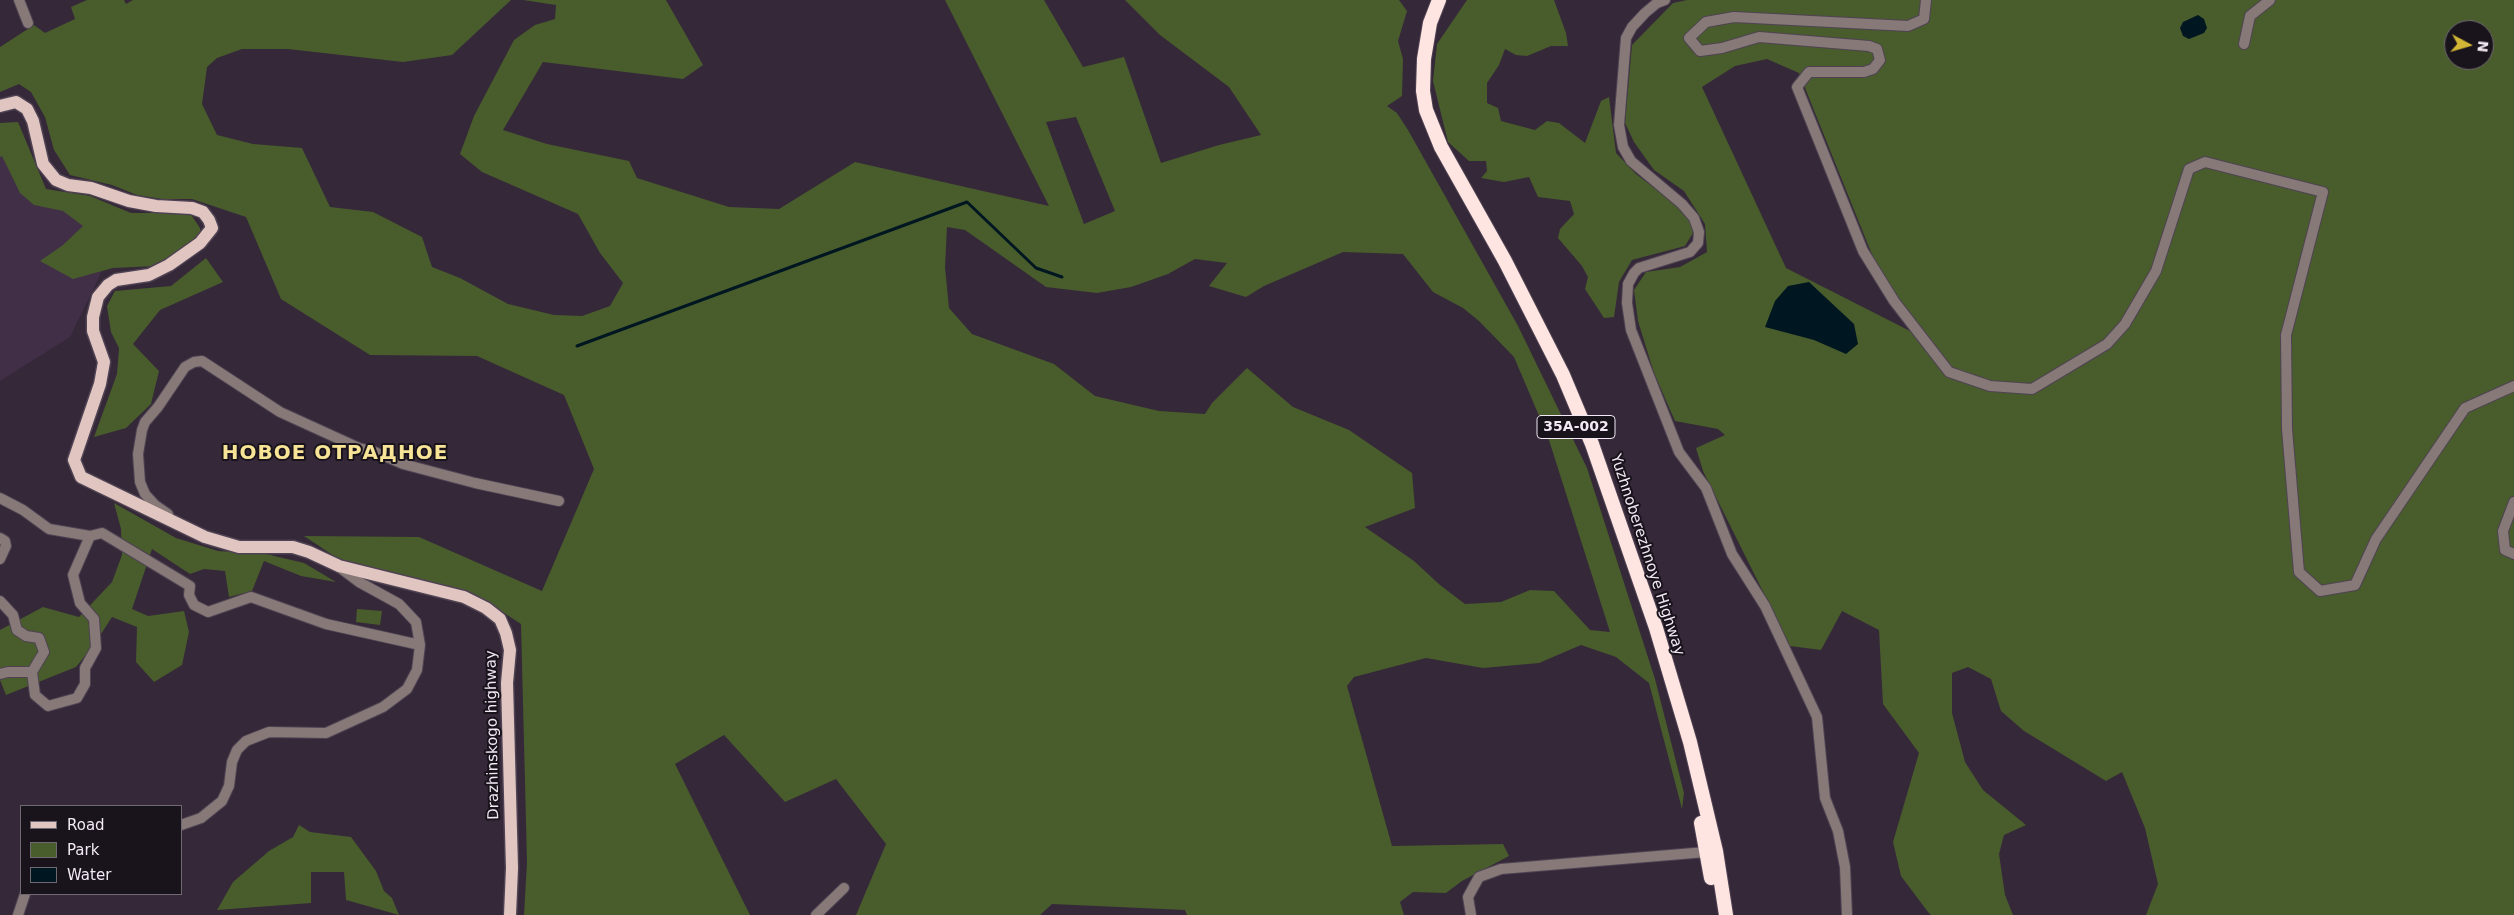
<!DOCTYPE html>
<html>
<head>
<meta charset="utf-8">
<style>
  body { margin:0 }
  #map { position:relative; width:2514px; height:915px; overflow:hidden; background:#352839; font-family:"DejaVu Sans",sans-serif }
  canvas { display:block }
  .legend { position:absolute; left:20px; top:805px; width:162px; height:90px; box-sizing:border-box; background:#19131b; border:1px solid #706972; margin:0; padding:6px 9px; list-style:none; font-size:15px; color:#f2e9f5 }
  .legend li { display:flex; align-items:center; gap:10px; height:25px }
  .legend b { width:25px; border:1px solid #706972 }
  .north { position:absolute; left:2444px; top:20px; width:50px; height:50px; box-sizing:border-box; background:#19131b; border:1px solid #706972; border-radius:50%; rotate:96deg; font-size:14px; font-weight:700; line-height:20px; text-align:center; color:#f2e9f5 }
  .north::after { content:''; display:block; margin:auto; width:18px; height:22px; background:#d3b635; clip-path:polygon(50% 0,100% 100%,50% 72%,0 100%) }
</style>
</head>
<body>
<div id="map">
<canvas width="2514" height="915"></canvas>
<ul class="legend">
<li><b style="height:6px;background:#e0c5c1"></b>Road</li>
<li><b style="height:14px;background:#495c2c"></b>Park</li>
<li><b style="height:14px;background:#001721"></b>Water</li>
</ul>
<div class="north">N</div>
</div>
<script>
const g = document.querySelector('canvas').getContext('2d');
g.lineJoin = 'round';
function paint(path, color) { g.fillStyle = color; g.fill(path, 'evenodd'); }
const poly = rows => new Path2D(rows.map(r => 'M' + r).join(''));
function strokePath(path, color, width, dash) { g.strokeStyle = color; g.lineWidth = width; g.lineCap = dash ? 'butt' : 'round'; g.setLineDash(dash || []); g.stroke(path); }
function write(font, color, halo, rows, align = 'center') {
  g.font = font + ' "DejaVu Sans",sans-serif'; g.lineWidth = 4; g.setLineDash([]); g.textBaseline = 'middle'; g.strokeStyle = halo; g.fillStyle = color; for (const [text, x, y, turn = 0] of rows) {
    g.save(); g.translate(x, y); g.rotate((+turn || 0) * Math.PI / 180); g.textAlign = isNaN(turn) ? turn : align; if (halo) g.strokeText(text, 0, 0); g.fillText(text, 0, 0); g.restore();
  }
}
const built = poly([
  [0,133,39,199,96,219,103,269,70,337,0,381]
]);
const green = poly([
  [87,0,124,0,126,4,133,0,511,0,452,55,403,62,288,49,242,49,217,58,207,67,202,104,217,135,253,144,302,148,330,207,373,212,422,237,432,267,460,278,508,304,554,315,582,316,610,306,623,283,600,253,578,214,482,172,460,154,474,116,514,40,535,25,555,19,556,5,523,0,666,0,703,65,683,79,543,62,503,130,547,144,629,161,637,178,729,207,779,209,855,162,1049,206,945,0,1044,0,1083,67,1124,57,1161,163,1219,145,1261,135,1229,87,1160,35,1125,0,1399,0,1407,11,1398,41,1403,59,1402,96,1387,106,1397,113,1408,130,1518,326,1587,468,1655,679,1684,793,1682,809,1649,683,1616,657,1581,645,1539,663,1483,668,1426,658,1354,677,1347,686,1392,846,1503,844,1509,856,1462,881,1446,893,1413,892,1400,902,1404,915,1187,915,1185,910,1052,904,1040,915,856,915,886,844,836,779,785,802,724,735,675,764,750,915,524,915,527,862,521,624,481,598,349,566,304,536,419,537,542,591,594,469,564,395,477,356,370,355,281,299,246,217,192,199,162,199,137,195,112,185,70,175,54,150,45,117,31,92,19,84,0,92,0,47,34,25,45,33,75,19,71,7],
  [1076,117,1115,211,1084,224,1046,122],
  [947,227,965,230,1046,287,1097,293,1131,287,1168,274,1195,259,1227,263,1209,286,1246,297,1264,286,1343,252,1403,254,1433,292,1463,308,1479,321,1514,357,1548,437,1610,632,1590,630,1554,591,1530,590,1501,602,1465,604,1440,585,1414,561,1365,527,1415,508,1412,473,1349,430,1293,407,1247,368,1212,403,1205,414,1159,411,1095,396,1054,364,972,334,949,308,945,267],
  [1467,0,1554,0,1566,33,1568,46,1551,46,1527,56,1516,55,1505,49,1499,65,1487,83,1487,103,1498,108,1501,121,1535,130,1547,121,1559,123,1585,143,1601,101,1609,97,1616,153,1636,174,1682,209,1691,224,1693,233,1685,246,1632,260,1619,282,1614,317,1604,318,1585,289,1588,277,1582,266,1558,238,1560,229,1574,214,1570,201,1538,197,1529,177,1504,182,1481,178,1487,171,1486,161,1469,161,1448,142,1433,81,1437,44],
  [1687,0,2514,0,2514,915,2146,915,2158,884,2145,828,2122,772,2106,781,2024,731,2001,711,1991,679,1968,667,1952,673,1952,713,1965,762,1983,790,2026,825,2004,835,1999,854,2005,895,2013,915,1931,915,1928,912,1901,876,1893,842,1919,753,1883,704,1879,630,1842,611,1821,650,1790,646,1703,471,1696,448,1725,435,1718,429,1675,421,1654,373,1638,321,1634,290,1646,272,1680,267,1707,252,1705,224,1684,191,1654,170,1634,142,1625,123,1632,45,1673,3],
  [2454,30,2484,30,2484,60,2454,60],
  [1767,59,1799,73,1879,272,1912,332,1786,268,1702,87,1735,66],
  [18,122,46,189,90,196,131,213,190,213,200,228,201,235,181,253,157,266,113,268,73,279,40,261,63,245,83,226,63,211,34,205,20,193,2,156,0,157,0,123],
  [206,258,223,282,160,310,133,344,159,371,151,404,126,428,94,437,117,374,119,348,111,332,107,306,115,291,171,286],
  [114,503,176,538,218,551,266,554,304,563,336,582,301,576,264,561,252,591,229,597,225,571,204,569,190,574,152,549,132,609,148,616,184,611,189,632,182,665,154,682,136,662,137,627,112,617,94,645,76,667,6,695,0,680,0,630,43,607,79,617,112,582,122,555,121,529],
  [357,609,382,611,380,625,356,622],
  [299,825,310,832,351,837,376,871,384,891,392,898,399,915,346,900,344,872,311,872,311,903,217,910,233,882,269,851,293,837]
]);
const water = poly([
  [2198,15,2204,19,2207,28,2204,33,2189,39,2183,36,2180,28,2183,22],
  [1809,282,1854,324,1858,344,1846,354,1814,340,1765,327,1775,301,1788,286]
]);
const stream = poly([
  [577,346,967,202,1036,268,1062,277]
]);
const minor = poly([
  [19,0,28,23],
  [1665,0,1657,3,1645,13,1632,27,1626,38,1619,125,1623,147,1631,161,1682,204,1694,218,1699,232,1698,243,1690,252,1639,268,1634,273,1628,284,1627,303,1631,330,1679,452,1706,488,1732,554,1765,606,1817,717,1825,798,1838,831,1845,867,1847,915],
  [1926,0,1924,19,1908,26,1734,17,1706,22,1689,38,1700,51,1722,48,1759,37,1869,46,1877,49,1880,60,1873,69,1864,72,1809,72,1797,87,1863,251,1894,301,1949,372,1990,386,2032,389,2107,344,2125,324,2156,271,2189,169,2205,162,2323,192,2286,335,2287,429,2299,572,2320,591,2355,585,2376,539,2465,408,2514,386],
  [2244,44,2250,16,2270,0],
  [0,498,23,510,49,529,90,536,102,533,190,586,189,595,194,605,208,612,251,597,326,624,420,645],
  [2514,502,2503,531,2505,550,2514,554],
  [168,514,155,505,145,494,140,482,138,454,142,430,145,422,158,407,185,367,194,362,202,361,280,412,359,448,375,452,403,464,475,483,559,501],
  [0,538,5,541,6,546,0,559],
  [0,601,13,615,17,630,26,636,39,638,44,652,32,672,35,695,48,706,77,698,85,684,85,668,96,648,94,619,80,603,73,575,90,536],
  [0,674,8,672,32,672],
  [181,825,201,818,222,801,229,786,232,762,237,750,246,741,269,732,326,733,383,707,407,689,417,670,420,645,416,622,399,604,359,582,339,567],
  [18,915,25,894],
  [816,915,844,888],
  [1471,915,1468,897,1479,877,1501,869,1706,852]
]);
const major = poly([
  [0,106,16,102,27,109,33,121,43,164,56,180,68,185,91,188,129,201,156,206,192,208,203,212,209,220,212,228,200,243,169,265,149,275,116,280,108,285,98,297,93,317,93,331,104,362,100,384,74,460,81,477,205,537,239,547,293,547,309,552,339,566,464,597,486,608,500,619,506,633,510,650,507,683,512,868,510,915]
]);
const highway = poly([
  [1439,0,1430,23,1424,59,1423,91,1426,110,1441,147,1505,261,1563,375,1592,444,1656,628,1690,742,1716,851,1726,915],
  [1701,823,1711,878]
]);
const shields = [
  [1576,427,78]
];
const shieldNames = [
  ["35А-002",1576,427]
];
const streetNames = [
  ["Yuzhnoberezhnoye Highway",1647,555,72],
  ["Drazhinskogo highway",493,735,-91]
];
const districtNames = [
  ["НОВОЕ ОТРАДНОЕ",335,454]
];
paint(built, '#412f47');
paint(green, '#495c2c');
paint(water, '#001721');
strokePath(stream, '#001721', 3);
strokePath(minor, '#4f4353', 12);
strokePath(major, '#4f4353', 15);
strokePath(highway, '#4f4353', 16);
strokePath(minor, '#867977', 10);
strokePath(major, '#e0c5c1', 12);
strokePath(highway, '#ffe5e1', 14);
for (const [x, y, w] of shields) { const box = new Path2D(); box.roundRect(x - w / 2, y - 11.5, w, 23, 4); g.fillStyle = '#19131b'; g.fill(box); strokePath(box, '#f2e9f5', 1); }
write('bold 14px', '#f2e9f5', null, shieldNames);
write('15px', '#f2e9f5', '#19131b', streetNames);
g.letterSpacing = '1px';
write('bold 20px', '#f7e496', '#19131b', districtNames);
g.letterSpacing = '0px';
</script>
</body>
</html>
